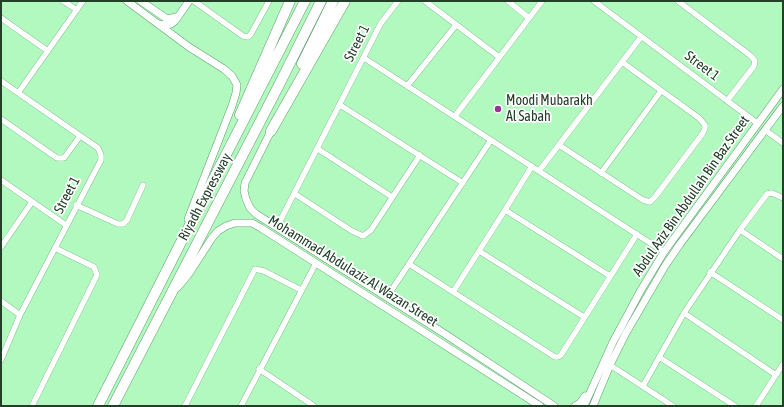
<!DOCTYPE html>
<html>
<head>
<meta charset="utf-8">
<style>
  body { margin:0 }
  #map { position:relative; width:784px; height:407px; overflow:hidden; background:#b2f9bf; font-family:"Asap Condensed",sans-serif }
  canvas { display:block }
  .frame { position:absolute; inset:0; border:2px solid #223f28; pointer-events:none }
</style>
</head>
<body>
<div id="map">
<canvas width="784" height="407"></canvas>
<div class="frame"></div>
</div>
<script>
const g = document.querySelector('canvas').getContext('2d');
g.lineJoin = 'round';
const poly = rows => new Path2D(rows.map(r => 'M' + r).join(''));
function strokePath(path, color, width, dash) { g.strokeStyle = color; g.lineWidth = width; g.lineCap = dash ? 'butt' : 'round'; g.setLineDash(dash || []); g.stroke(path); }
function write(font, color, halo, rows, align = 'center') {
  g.font = font + ' "Asap Condensed",sans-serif'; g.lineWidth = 3.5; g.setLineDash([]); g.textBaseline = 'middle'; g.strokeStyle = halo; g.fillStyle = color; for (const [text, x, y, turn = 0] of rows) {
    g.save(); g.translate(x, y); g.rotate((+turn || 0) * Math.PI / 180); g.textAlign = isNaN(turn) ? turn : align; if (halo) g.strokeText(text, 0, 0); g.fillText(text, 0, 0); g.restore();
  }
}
const street = poly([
  [63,1,77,10],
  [194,1,243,36,248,37,251,34,269,1],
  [425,1,499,57],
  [508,1,529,18],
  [594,1,757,123],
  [678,1,751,56,755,61,754,66,727,101],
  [1,18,48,51],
  [364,58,664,252],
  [1,81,98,148,101,155,101,160,20,315,1,360],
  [407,86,456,25],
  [18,93,83,1],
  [340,105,463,183],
  [455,116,542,1],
  [1,119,57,158,64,158,80,136],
  [765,130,783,143],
  [559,145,643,200,650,202,655,197,703,133,705,128,705,125,699,118,622,62],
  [318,149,392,197],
  [539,171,641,37],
  [601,173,661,91],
  [1,180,66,225],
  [295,194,352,231,363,236,371,230,420,155],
  [76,205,118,224,123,224,127,220,143,185],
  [505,210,532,166],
  [277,227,381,23,398,1],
  [740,230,783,259],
  [1,247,32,202],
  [479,251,584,317],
  [409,264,555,357,558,357,561,355,637,234],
  [710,272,783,320],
  [453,292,505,210,610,276],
  [387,297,491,140],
  [1,301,20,315],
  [684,313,776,375],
  [659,357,735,406],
  [610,365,673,406],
  [259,369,314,406],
  [643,386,684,313,740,230,767,194,772,193,783,198],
  [32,406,97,275,94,267,55,248],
  [185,406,255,269,264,271,301,290],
  [241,406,316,263],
  [756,406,783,364]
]);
const secondary = poly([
  [127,1,189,47,224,69,232,76,237,85,236,93,232,106,188,219],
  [141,1,167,19,176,17],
  [159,24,166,25,171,24,175,21,189,1],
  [271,131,245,183,244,191,246,199,250,208,256,214,445,334,554,406],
  [178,287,188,275,212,238,218,231,226,226,235,223,252,223,261,228,540,406],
  [575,406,580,403,585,396],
  [584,406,613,342,641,290,664,252,783,89],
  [593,406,610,365,626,333,665,266,680,244,783,106]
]);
const highway = poly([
  [302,64,333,1],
  [240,115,290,1],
  [271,131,345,1],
  [98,406,177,250,305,1],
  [113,406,279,85,321,1]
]);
const markers = [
  [498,109,4,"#9a3295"]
];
const streetNames = [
  ["Street 1",357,43,-63],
  ["Street 1",702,66,37],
  ["Street 1",67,195,-62],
  ["Abdul Aziz Bin Abdullah Bin Baz Street",691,196,-55],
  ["Riyadh Expressway",205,197,-62],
  ["Mohammad Abdulaziz Al Wazan Street",353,271,32]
];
const poiNames = [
  ["Moodi Mubarakh",506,101],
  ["Al Sabah",506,117]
];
strokePath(street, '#5ba06a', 6);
strokePath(secondary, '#5ba06a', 8);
strokePath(highway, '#5ba06a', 11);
strokePath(street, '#fff', 5.5);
strokePath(secondary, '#fff', 7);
strokePath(highway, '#fff', 10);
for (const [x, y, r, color] of markers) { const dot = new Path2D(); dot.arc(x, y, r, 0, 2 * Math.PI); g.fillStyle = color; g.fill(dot); strokePath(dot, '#fff', 1.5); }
write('14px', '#223f28', '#fff', streetNames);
write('14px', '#223f28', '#fff', poiNames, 'left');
</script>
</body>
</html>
